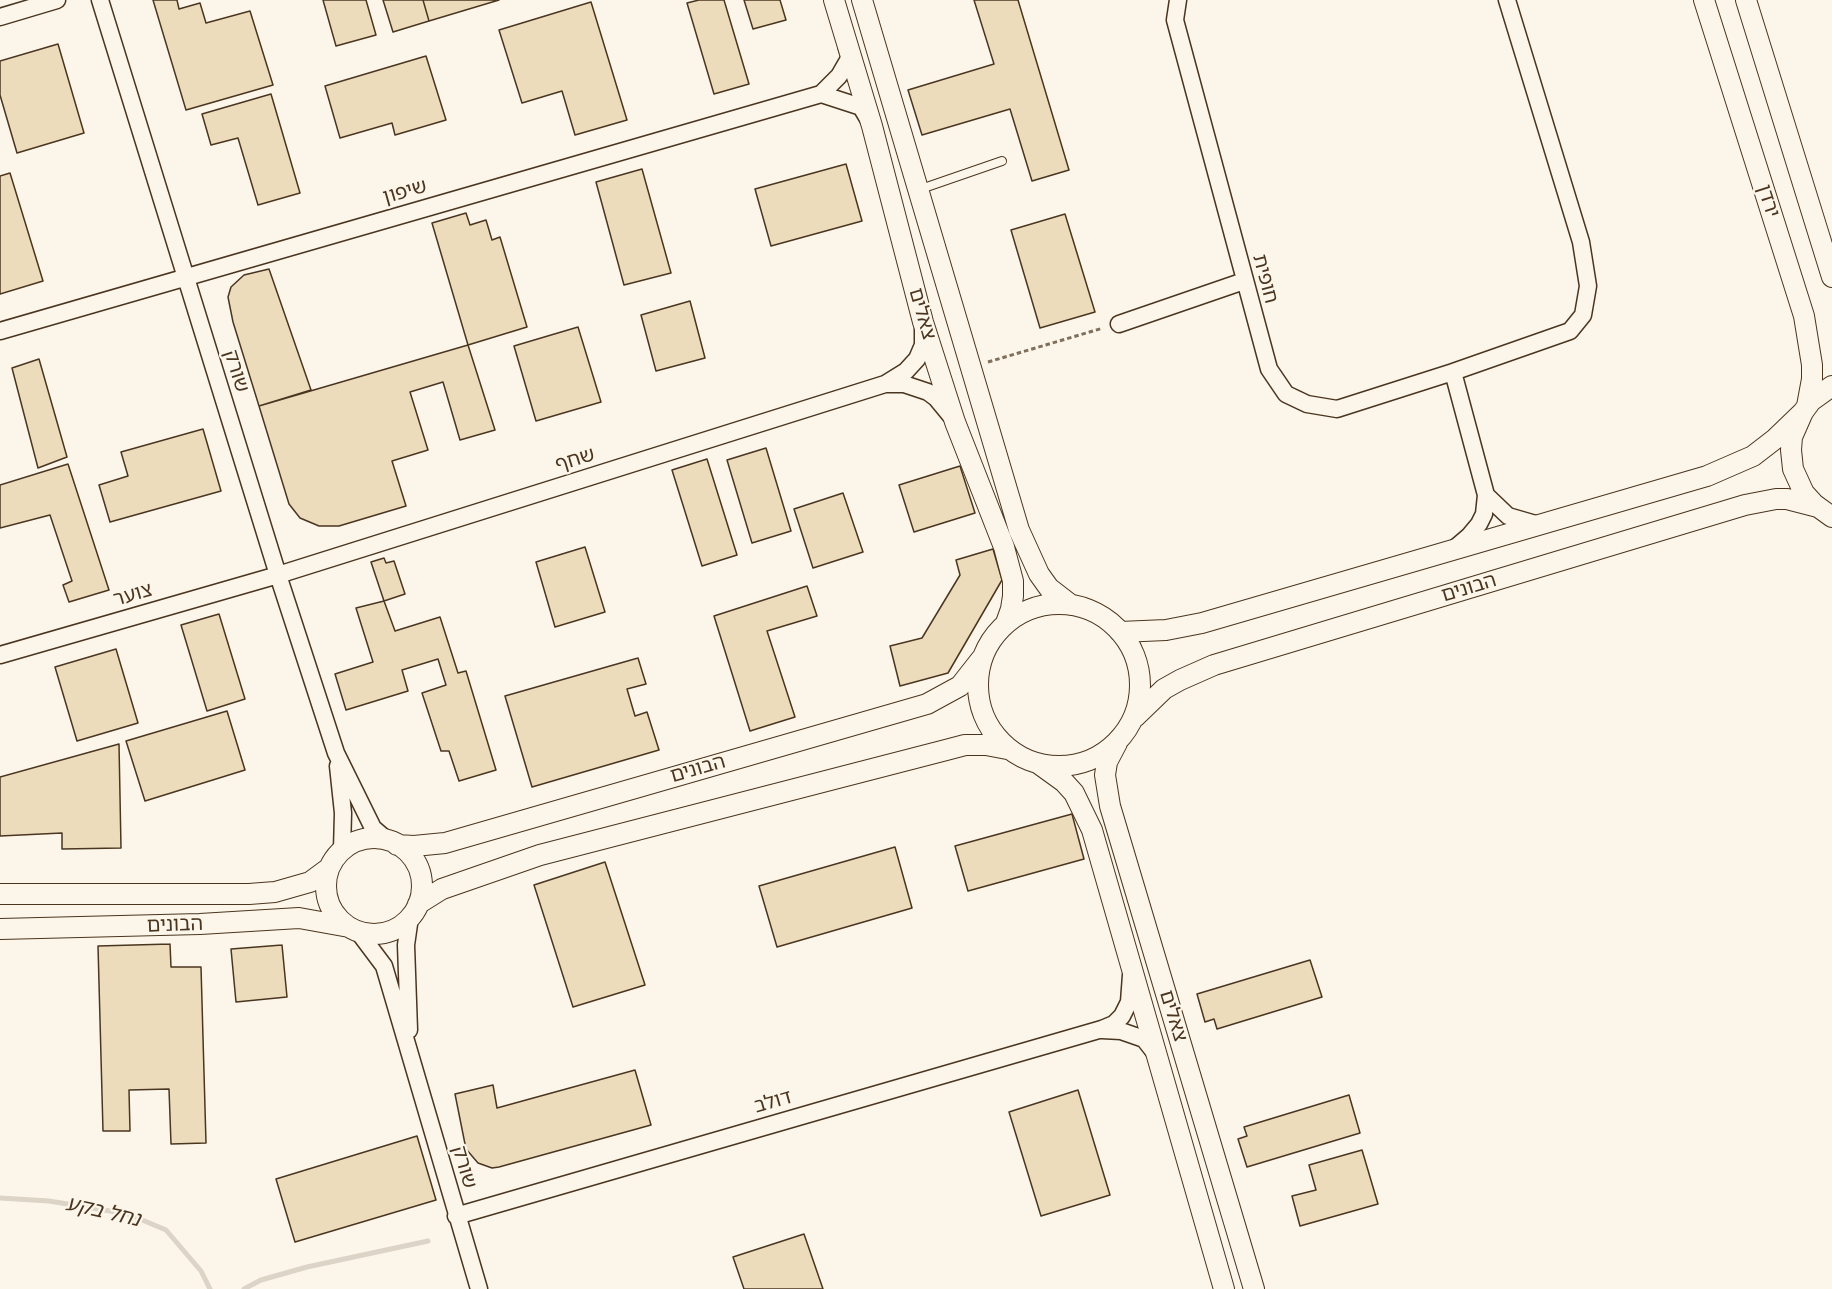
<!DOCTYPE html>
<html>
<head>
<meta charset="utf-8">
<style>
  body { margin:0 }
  canvas { display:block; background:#fbf6e9 }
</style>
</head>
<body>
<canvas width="1832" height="1289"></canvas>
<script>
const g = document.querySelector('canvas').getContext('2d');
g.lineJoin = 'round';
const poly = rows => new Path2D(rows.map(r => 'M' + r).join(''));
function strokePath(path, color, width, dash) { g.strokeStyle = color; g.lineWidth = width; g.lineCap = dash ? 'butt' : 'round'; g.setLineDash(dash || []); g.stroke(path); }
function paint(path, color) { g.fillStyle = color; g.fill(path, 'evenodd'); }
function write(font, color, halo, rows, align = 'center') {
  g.font = font + ' "PT Serif","Noto Sans Hebrew",serif'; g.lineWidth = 4.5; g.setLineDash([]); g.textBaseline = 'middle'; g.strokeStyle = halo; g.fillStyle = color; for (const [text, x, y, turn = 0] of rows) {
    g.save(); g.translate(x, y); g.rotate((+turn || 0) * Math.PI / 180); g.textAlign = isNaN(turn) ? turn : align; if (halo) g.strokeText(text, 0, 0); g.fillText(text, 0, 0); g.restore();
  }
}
const stream = poly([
  [0,1198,49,1201,128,1214,166,1230,201,1271,210,1289],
  [244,1289,261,1280,307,1267,428,1241]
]);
const building = poly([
  [153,0,177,0,179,9,200,3,206,23,250,11,273,85,186,110,153,0],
  [323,0,366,0,376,35,336,46,323,0],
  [383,0,423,0,429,21,393,32,383,0],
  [423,0,499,0,429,21,423,0],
  [699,0,724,0,749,84,714,94,687,3,699,0],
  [744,0,780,0,786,20,753,29,744,0],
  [974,0,1018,0,1069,170,1032,181,1010,109,922,135,908,90,994,64,974,0],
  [591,2,627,120,575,135,562,91,522,103,499,30,591,2],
  [58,44,84,133,17,153,0,95,0,61,58,44],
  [426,56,446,120,395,135,392,123,340,138,325,86,426,56],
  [271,94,300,193,258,205,238,138,211,145,202,114,271,94],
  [846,164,862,221,771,246,755,189,846,164],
  [642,169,671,273,624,285,596,182,642,169],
  [10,173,43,281,0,294,0,176,10,173],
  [466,213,470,225,486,220,492,240,500,237,527,327,468,345,432,223,466,213],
  [1065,214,1095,312,1040,328,1011,230,1065,214],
  [269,269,311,390,259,406,233,322,228,297,231,287,244,275,269,269],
  [690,301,705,358,656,371,641,315,690,301],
  [578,327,601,402,536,421,514,346,578,327],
  [468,345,495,430,460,440,443,382,410,392,428,450,392,461,406,506,339,526,319,526,300,518,289,504,259,406,468,345],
  [39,359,67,457,38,468,12,368,39,359],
  [203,429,221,491,110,522,99,485,128,476,121,452,203,429],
  [766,448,791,531,752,543,727,460,766,448],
  [707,459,737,555,702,566,672,470,707,459],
  [68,464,109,590,69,602,63,585,72,581,50,515,0,528,0,485,68,464],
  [960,466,975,513,914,532,899,485,960,466],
  [843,493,863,552,813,568,794,509,843,493],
  [585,547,605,612,555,627,536,562,585,547],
  [993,549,1002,580,948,673,900,686,890,646,922,638,960,575,956,560,993,549],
  [384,558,386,563,394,561,405,594,384,601,371,562,384,558],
  [807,586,817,616,767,631,795,717,750,731,714,616,807,586],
  [384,601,395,631,440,617,458,673,466,671,496,770,459,781,449,751,441,751,422,693,446,685,438,659,402,670,408,691,346,710,335,674,373,662,356,608,384,601],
  [219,614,245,699,207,711,181,625,219,614],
  [116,649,138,723,77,741,55,667,116,649],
  [638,658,646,684,627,689,635,716,647,712,659,750,532,787,505,696,638,658],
  [227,711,245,770,145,801,126,741,227,711],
  [119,744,121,848,62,849,62,833,0,836,0,777,119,744],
  [1072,814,1084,859,968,891,955,846,1072,814],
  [895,847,912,908,777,947,759,886,895,847],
  [605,862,645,985,573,1007,534,885,605,862],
  [170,944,171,967,201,967,206,1143,171,1144,169,1089,129,1090,130,1131,103,1131,98,946,170,944],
  [282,945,287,997,236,1002,231,949,282,945],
  [1310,960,1322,997,1217,1029,1214,1019,1205,1022,1197,994,1310,960],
  [635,1070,651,1125,499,1167,492,1168,478,1163,466,1149,455,1094,493,1085,497,1108,635,1070],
  [1078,1090,1110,1195,1041,1216,1009,1112,1078,1090],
  [1349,1095,1360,1133,1247,1167,1238,1139,1247,1136,1244,1127,1349,1095],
  [417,1136,436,1200,295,1242,276,1179,417,1136],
  [1362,1150,1378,1204,1300,1226,1292,1196,1316,1190,1309,1165,1362,1150],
  [804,1234,823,1289,744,1289,733,1257,804,1234]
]);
const path = poly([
  [988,362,1103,328]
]);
const service = poly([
  [918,190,1002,161]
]);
const minor = poly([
  [100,0,278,575,336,753,373,828,387,840],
  [1178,0,1175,20,1269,369,1286,394,1307,404,1337,409,1453,372,1486,495,1484,514,1479,524,1469,536,1455,548],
  [0,17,57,0],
  [821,94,861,107,870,122],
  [1119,324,1244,281],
  [0,331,821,94,839,76,850,57,847,48],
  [1453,372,1570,331,1583,315,1588,286,1581,242,1507,0],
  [886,384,904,384,928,392,936,398,950,415],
  [1486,495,1508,516,1539,525],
  [0,655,278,575,885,384,906,371,917,359,923,345,923,329],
  [338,766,343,813,342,850],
  [357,930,384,966,479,1289],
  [409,1030,406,945,410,917],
  [1102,1030,1121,1031,1144,1039,1155,1053],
  [456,1216,1102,1029,1114,1024,1122,1016,1129,1002,1131,975]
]);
const tertiary = poly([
  [834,0,872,126,923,322,955,422,1004,547,1013,581,1013,596,1011,609,1006,623],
  [862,0,1019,530,1039,574,1049,588,1071,605],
  [1704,0,1804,316,1812,365,1812,379,1807,406],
  [1746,0,1832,277],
  [1832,386,1811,401,1803,412,1792,437,1791,450,1793,469,1804,493,1814,504,1832,517],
  '978 685a81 81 0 1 1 162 0a81 81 0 1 1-162 0Z',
  [1120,632,1166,630,1202,623,1707,476,1753,456,1775,439,1803,412],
  [1135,717,1164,689,1180,680,1214,665,1745,505,1776,499,1787,499,1818,507],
  [1117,743,1107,762,1105,775,1110,806,1254,1289],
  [1039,764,1064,782,1074,793,1092,830,1224,1289],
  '326 886a48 48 0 1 1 96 0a48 48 0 1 1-96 0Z',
  [397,845,414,846,445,843,927,704,960,686,982,658],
  [0,894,249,894,275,892,310,882,329,868],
  [418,904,442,889,540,855,946,750,965,745,986,745,1007,749],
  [0,929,200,924,299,918,349,927]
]);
const streetNames = [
  ["שיפון",405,192,-16],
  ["ירדן",1768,201,72],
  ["חופית",1265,279,75],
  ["צאלים",922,314,74],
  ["שורק",236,371,73],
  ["שחף",575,460,-17],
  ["הבונים",1469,588,-17],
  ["צוער",133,595,-16],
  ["הבונים",698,769,-16],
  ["הבונים",175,925,-2],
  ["צאלים",1173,1016,73],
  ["דולב",773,1102,-16],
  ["שורק",464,1167,74]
];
const waterNames = [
  ["נחל בקע",103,1212,13]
];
strokePath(stream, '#dcd4c6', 5);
paint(building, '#ecdcbc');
strokePath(building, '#4a3520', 1.5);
strokePath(service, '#4a3520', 10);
strokePath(minor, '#4a3520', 19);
strokePath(tertiary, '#4a3520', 22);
strokePath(path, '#7f6f5c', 3, [4.5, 3]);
strokePath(service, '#fbf6e9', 8);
strokePath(minor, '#fbf6e9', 16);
strokePath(tertiary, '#fbf6e9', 20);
write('20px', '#4a3520', '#fbf6e9', streetNames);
write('italic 21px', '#4a3520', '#fbf6e9', waterNames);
</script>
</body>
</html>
